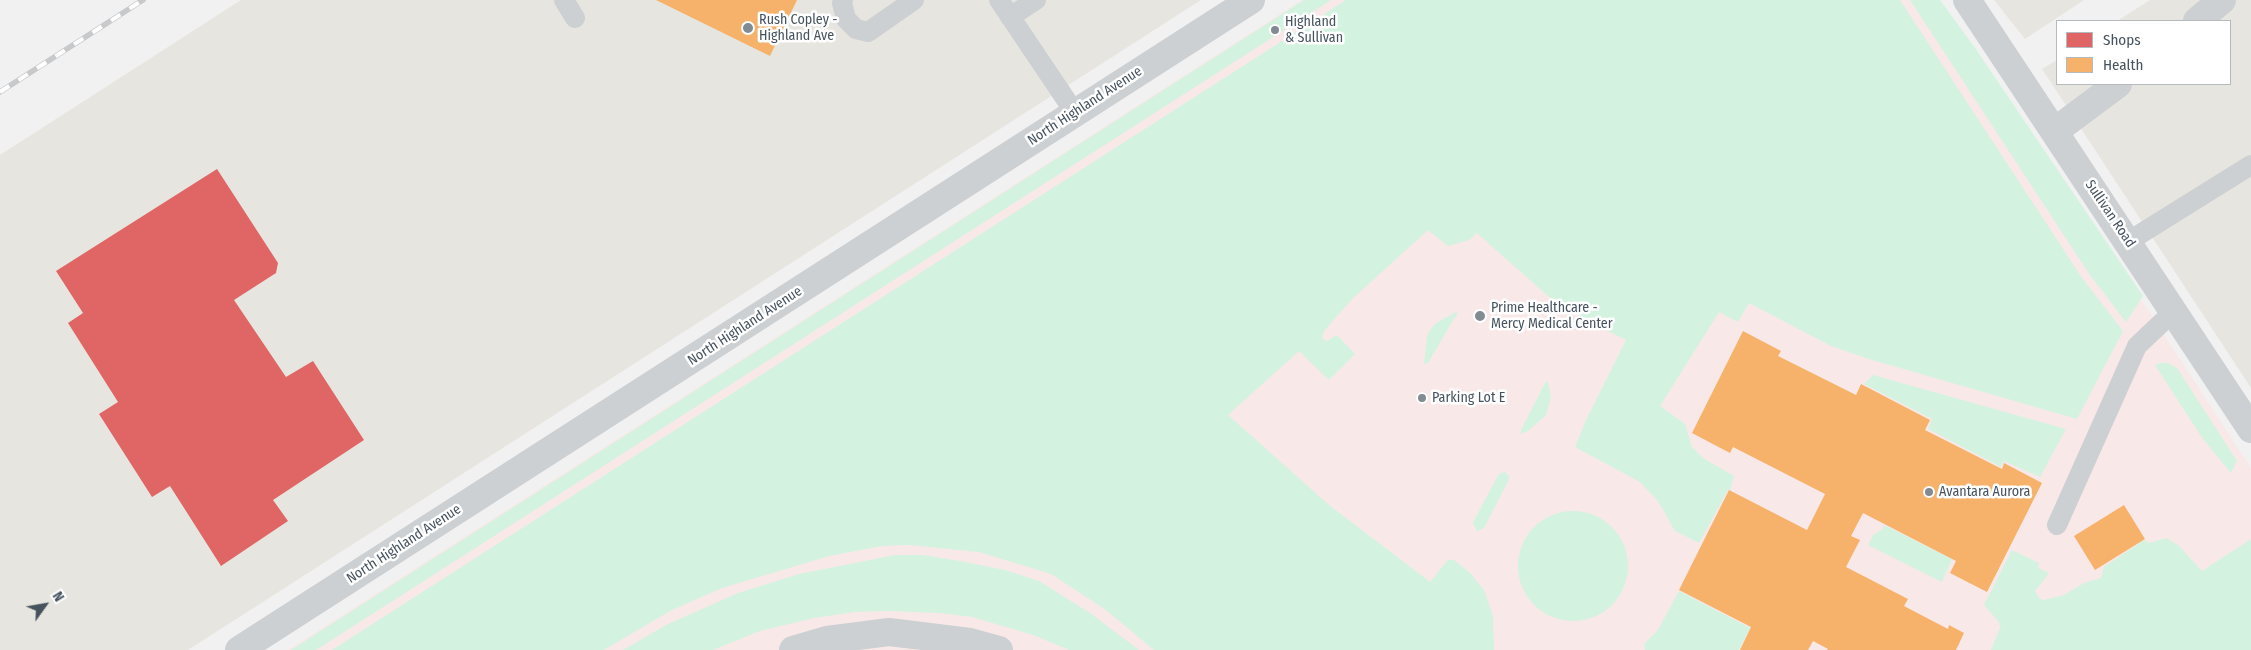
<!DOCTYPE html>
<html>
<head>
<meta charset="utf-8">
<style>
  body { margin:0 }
  #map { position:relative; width:2251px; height:650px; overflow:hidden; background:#f2f1f1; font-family:"Fira Sans Condensed",sans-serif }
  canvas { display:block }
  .legend { position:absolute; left:2056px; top:20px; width:175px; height:65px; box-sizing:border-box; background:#fff; border:1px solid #b5babf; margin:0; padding:6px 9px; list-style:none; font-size:15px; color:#46535f }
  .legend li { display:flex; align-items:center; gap:10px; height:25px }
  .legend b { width:25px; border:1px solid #b5babf }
  .north { position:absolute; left:20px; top:580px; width:50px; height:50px; -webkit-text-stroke:4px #fff; paint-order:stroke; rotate:58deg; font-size:14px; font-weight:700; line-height:20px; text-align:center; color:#46535f }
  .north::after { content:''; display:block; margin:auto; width:18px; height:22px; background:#46535f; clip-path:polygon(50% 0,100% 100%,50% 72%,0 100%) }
</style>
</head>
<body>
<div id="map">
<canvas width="2251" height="650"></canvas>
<ul class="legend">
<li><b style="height:14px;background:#e06666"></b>Shops</li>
<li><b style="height:14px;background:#f6b26b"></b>Health</li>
</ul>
<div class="north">N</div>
</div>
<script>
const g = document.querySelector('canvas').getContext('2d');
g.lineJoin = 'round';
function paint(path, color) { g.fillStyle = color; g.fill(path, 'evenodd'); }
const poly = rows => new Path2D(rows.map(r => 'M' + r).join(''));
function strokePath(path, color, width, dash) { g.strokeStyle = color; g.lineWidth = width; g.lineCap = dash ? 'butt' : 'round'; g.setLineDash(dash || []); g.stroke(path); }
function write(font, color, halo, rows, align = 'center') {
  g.font = font + ' "Fira Sans Condensed",sans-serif'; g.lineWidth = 5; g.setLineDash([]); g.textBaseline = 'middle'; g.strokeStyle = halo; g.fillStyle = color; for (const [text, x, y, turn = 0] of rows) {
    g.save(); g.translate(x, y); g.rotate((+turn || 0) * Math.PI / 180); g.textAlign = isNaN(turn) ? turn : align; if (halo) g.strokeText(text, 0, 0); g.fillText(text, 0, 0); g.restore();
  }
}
const commercial = poly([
  [241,0,1201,0,188,650,0,650,0,155],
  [1994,0,2084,0,2025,39],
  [2150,0,2251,0,2251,388,2042,69,2057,60,2057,84,2230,84,2230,21,2117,21]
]);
const medical = poly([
  [1302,0,1936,0,2114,258,2251,468,2251,650,288,650]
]);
const green = poly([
  [1304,0,1331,0,316,650,291,650],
  [1346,0,1900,0,2082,278,2123,331,2077,419,1869,359,1831,346,1749,303,1738,322,1719,312,1660,406,1685,424,1692,447,1703,458,1734,476,1730,490,1728,490,1699,543,1675,531,1658,501,1640,482,1575,447,1586,420,1626,340,1592,323,1548,296,1477,233,1469,240,1448,246,1428,230,1352,299,1324,331,1322,338,1327,341,1337,335,1355,354,1329,380,1299,351,1228,415,1329,505,1430,582,1448,560,1454,560,1470,573,1484,590,1493,616,1494,650,1154,650,1106,610,1051,574,979,552,909,545,882,546,829,556,722,588,670,611,604,650,332,650],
  [1910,0,1940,0,1973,45,2143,296,2126,322,2090,275],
  [1456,312,1458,313,1452,322,1428,363,1424,364,1427,336,1430,330,1436,323],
  [2160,363,2168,363,2177,368,2237,461,2231,473,2203,439,2155,365],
  [1873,375,2066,429,2040,477,2004,461,2001,467,1928,429,1932,419,1864,384],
  [1548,382,1551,397,1546,415,1528,431,1521,434,1521,430,1545,383],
  [1505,472,1509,476,1509,479,1484,528,1477,531,1473,523,1481,507,1499,474],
  '1518 566a55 55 0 1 1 110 0a55 55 0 1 1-110 0Z',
  [1884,525,1952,559,1942,582,1868,545,1873,535,1882,530],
  [2166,538,2178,545,2202,571,2251,539,2251,650,1991,650,2000,628,1999,622,1984,605,2012,550,2039,563,2038,568,2049,573,2035,591,2039,598,2044,600,2064,595,2084,583,2101,578,2104,567,2144,540,2149,543],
  [895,555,923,555,960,561,1005,570,1039,581,1090,613,1139,650,1069,650,1033,635,972,617,939,613,887,611,855,612,814,618,760,631,713,650,623,650,666,625,738,593,799,574],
  [1679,591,1750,628,1739,650,1645,650,1644,644,1658,630]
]);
const shops = poly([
  [217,169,278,263,276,273,234,300,286,377,313,361,364,440,273,500,288,521,221,566,170,486,152,497,99,414,118,402,68,323,83,313,56,271]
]);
const health = poly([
  [656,0,797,0,770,56],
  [1743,331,1781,351,1778,356,1856,395,1861,384,1930,420,1925,430,2002,469,2004,463,2042,483,1987,592,1950,573,1956,561,1863,513,1851,536,1860,540,1846,567,1908,599,1904,606,1948,629,1949,625,1964,633,1956,650,1827,650,1828,649,1813,641,1808,650,1740,650,1751,627,1679,590,1729,490,1807,530,1825,494,1733,447,1730,453,1692,433],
  [2124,505,2145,539,2095,570,2074,536]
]);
const service = poly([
  [564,0,575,18],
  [843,0,842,3,846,19,856,29,868,32,914,0],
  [999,0,1075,113],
  [1010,17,1036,0],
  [2129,241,2251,165],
  [2057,525,2137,346,2174,311]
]);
const minor = poly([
  [2197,21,2222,0],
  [2055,131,2118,84],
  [793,650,827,640,889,632,970,642,999,650]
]);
const tertiary = poly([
  [1967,0,2251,429],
  [239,650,1251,0]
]);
const rail = poly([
  [0,92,143,0]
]);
const markers = [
  [748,28,6,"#828a92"],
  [1275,30,5,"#828a92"],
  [1480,316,6,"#828a92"],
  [1422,398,5,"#828a92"],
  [1929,492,5,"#828a92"]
];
const poiNames = [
  ["Rush Copley -",759,20],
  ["Highland Ave",759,36],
  ["Highland",1285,22],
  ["& Sullivan",1285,38],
  ["Prime Healthcare -",1491,308],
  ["Mercy Medical Center",1491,324],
  ["Parking Lot E",1432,398],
  ["Avantara Aurora",1939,492]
];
const streetNames = [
  ["North Highland Avenue",1085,106,-33],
  ["Sullivan Road",2110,214,56],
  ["North Highland Avenue",745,326,-33],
  ["North Highland Avenue",404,544,-33]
];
paint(commercial, '#e7e5df');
paint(medical, '#f8e9e8');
paint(green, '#d4f2e0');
paint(shops, '#e06666');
paint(health, '#f6b26b');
strokePath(service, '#cdd0d2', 20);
strokePath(minor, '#cdd0d2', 28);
strokePath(tertiary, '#cdd0d2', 28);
strokePath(rail, '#c7c9cb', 5.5);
strokePath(rail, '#fff', 4, [11]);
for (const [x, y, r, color] of markers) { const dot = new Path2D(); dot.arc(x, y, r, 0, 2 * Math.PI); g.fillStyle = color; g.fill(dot); strokePath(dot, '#fff', 2); }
write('14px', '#46535f', '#fff', poiNames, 'left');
write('14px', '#46535f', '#fff', streetNames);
</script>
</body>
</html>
